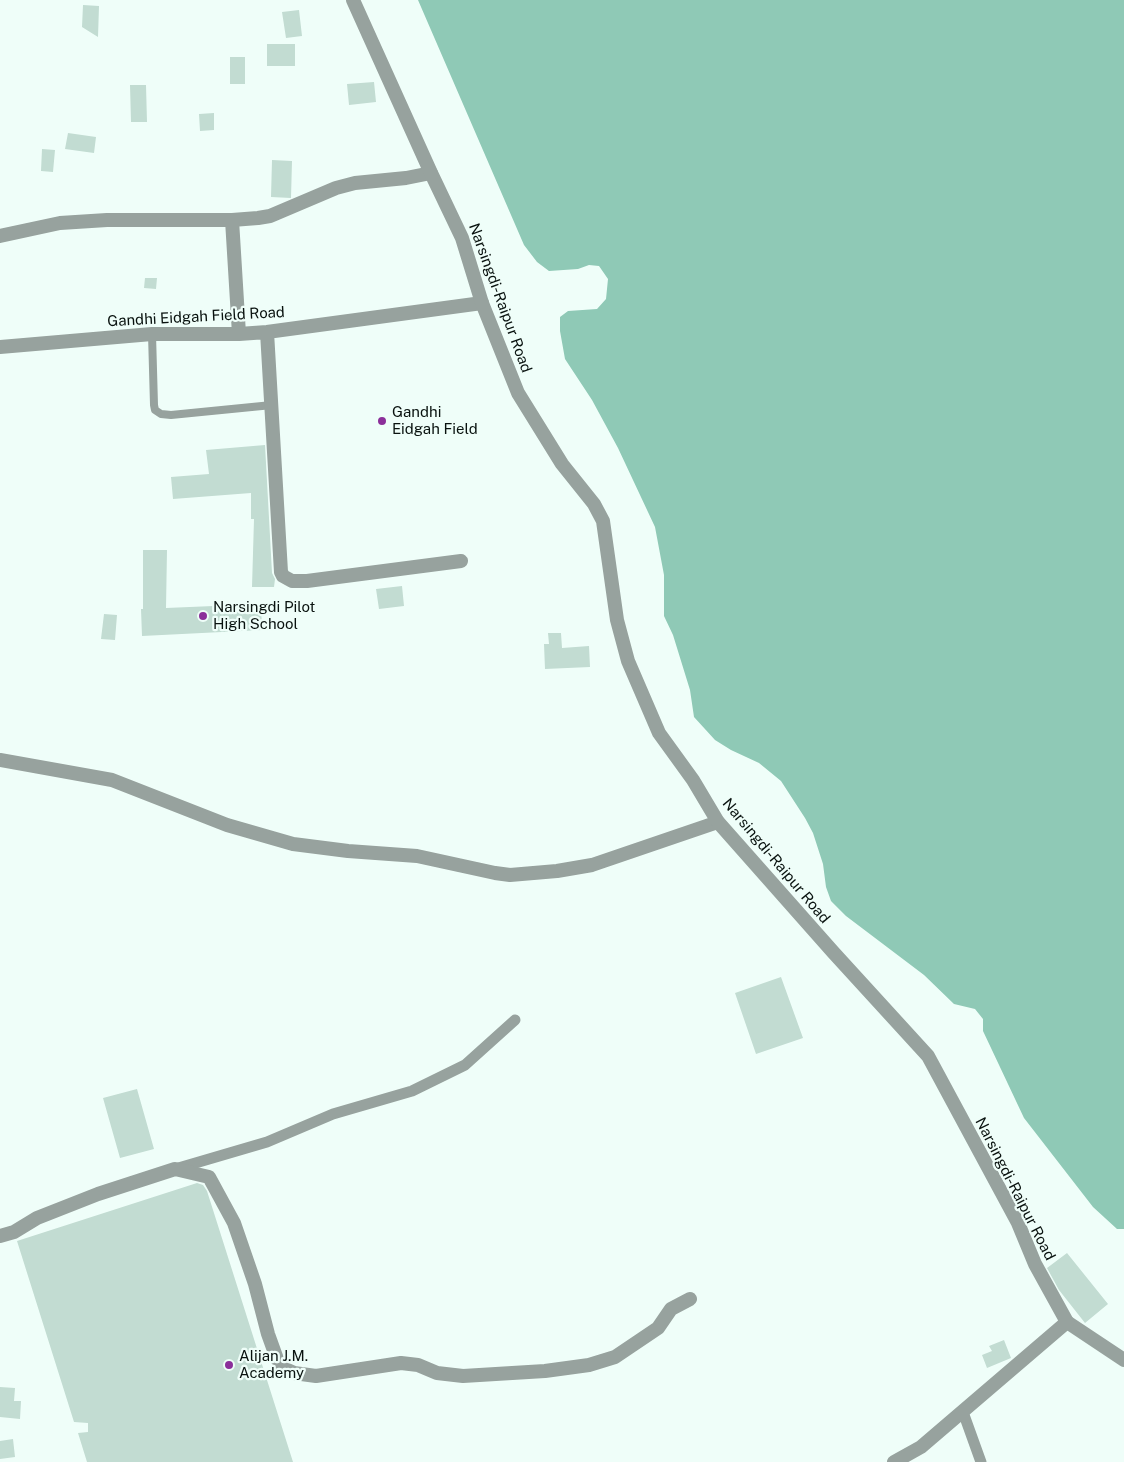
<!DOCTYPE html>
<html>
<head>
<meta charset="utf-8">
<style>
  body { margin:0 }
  canvas { display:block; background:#effef9 }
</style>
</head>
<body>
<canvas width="1124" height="1462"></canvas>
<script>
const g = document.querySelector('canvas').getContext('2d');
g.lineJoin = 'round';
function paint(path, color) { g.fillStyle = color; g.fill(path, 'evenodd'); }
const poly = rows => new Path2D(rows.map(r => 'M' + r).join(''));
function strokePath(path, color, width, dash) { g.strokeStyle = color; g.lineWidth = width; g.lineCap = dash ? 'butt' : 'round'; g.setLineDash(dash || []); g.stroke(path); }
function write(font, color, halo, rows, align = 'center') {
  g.font = font + ' "Public Sans",sans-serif'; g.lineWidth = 4.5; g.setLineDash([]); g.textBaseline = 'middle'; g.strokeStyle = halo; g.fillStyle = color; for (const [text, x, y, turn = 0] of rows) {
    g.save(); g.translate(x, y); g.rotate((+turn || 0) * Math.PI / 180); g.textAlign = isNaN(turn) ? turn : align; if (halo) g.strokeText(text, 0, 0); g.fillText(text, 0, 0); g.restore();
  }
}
const water = poly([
  [418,0,1124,0,1124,1229,1117,1229,1093,1207,1024,1118,983,1031,983,1019,975,1009,954,1004,924,975,846,916,831,901,826,887,823,864,813,833,805,818,781,781,759,763,731,750,715,740,694,717,690,690,673,635,664,616,664,575,655,527,618,448,592,400,565,359,560,331,560,317,568,311,597,309,606,299,608,279,599,266,589,265,578,269,549,271,537,262,524,245]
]);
const building = poly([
  [83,5,99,6,98,37,82,27],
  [299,10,302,36,286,38,282,12],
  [267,44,295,44,295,66,267,66],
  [230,57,245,57,245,84,230,84],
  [374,82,376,102,349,105,347,84],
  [130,85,146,85,147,122,131,122],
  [214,113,214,130,200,131,199,114],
  [68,133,96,137,94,153,65,149],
  [42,149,55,150,53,172,41,171],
  [272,160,292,161,291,198,271,197],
  [145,278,157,278,156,289,144,288],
  [265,445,272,573,275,579,274,587,252,587,254,519,251,519,251,493,173,499,171,477,209,474,206,450],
  [143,550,167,550,166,608,261,604,262,630,142,636,141,609,143,609],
  [402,586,404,606,379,609,376,589],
  [104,614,117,615,115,640,101,639],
  [548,633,561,633,562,648,589,646,590,667,545,669,544,644,549,644],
  [781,977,803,1038,756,1054,735,993],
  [137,1089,154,1149,120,1158,103,1098],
  [197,1183,203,1185,207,1191,293,1462,87,1462,78,1433,88,1432,88,1423,74,1422,17,1241],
  [1067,1253,1108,1304,1085,1323,1059,1290,1047,1268],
  [1004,1340,1011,1358,987,1368,982,1355,992,1351,989,1346],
  [0,1387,15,1388,14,1401,21,1401,20,1419,0,1417],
  [13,1439,15,1457,0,1459,0,1441]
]);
const service = poly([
  [152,334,154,405,155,410,161,414,171,415,272,405]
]);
const pedestrian = poly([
  [175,1169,267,1142,333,1114,412,1091,465,1065,515,1020],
  [963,1412,981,1462]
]);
const minor = poly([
  [232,220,239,334],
  [0,236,60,223,107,220,232,220,258,218,270,216,336,188,355,183,406,178,431,173],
  [267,332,281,572,283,576,292,581,307,581,461,561],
  [0,347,152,334,239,334,267,332,482,303],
  [0,760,112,780,227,825,293,844,348,851,417,856,495,873,510,875,557,871,592,865,718,822],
  [0,1236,14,1232,37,1218,98,1194,175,1169,209,1177,234,1223,255,1284,268,1334,277,1359,285,1369,294,1373,316,1376,401,1363,418,1365,437,1373,463,1376,545,1371,589,1365,615,1357,658,1328,671,1309,690,1299],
  [1067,1322,1124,1360]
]);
const tertiary = poly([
  [353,0,431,173,462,238,482,303,518,393,562,464,594,504,603,521,617,620,628,661,659,733,693,780,718,822,833,952,928,1056,1018,1223,1035,1264,1067,1322,921,1447,894,1462]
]);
const markers = [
  [382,421,5,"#8b2f9a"],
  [203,616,5,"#8b2f9a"],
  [229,1365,5,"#8b2f9a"]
];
const streetNames = [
  ["Narsingdi-Raipur Road",500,298,70],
  ["Gandhi Eidgah Field Road",196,317,-3],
  ["Narsingdi-Raipur Road",776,861,50],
  ["Narsingdi-Raipur Road",1015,1189,63]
];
const poiNames = [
  ["Gandhi",392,412],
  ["Eidgah Field",392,429],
  ["Narsingdi Pilot",213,607],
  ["High School",213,624],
  ["Alijan J.M.",239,1356],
  ["Academy",239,1373]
];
paint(water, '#8fc9b6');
paint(building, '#c2dcd2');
strokePath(service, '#97a29e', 8);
strokePath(pedestrian, '#97a29e', 11);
strokePath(minor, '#97a29e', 14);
strokePath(tertiary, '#97a29e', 14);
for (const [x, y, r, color] of markers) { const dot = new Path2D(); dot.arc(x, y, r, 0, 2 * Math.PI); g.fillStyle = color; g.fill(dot); strokePath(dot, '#effef9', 2); }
write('15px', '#09120f', '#effef9', streetNames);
write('15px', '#09120f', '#effef9', poiNames, 'left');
</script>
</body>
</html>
